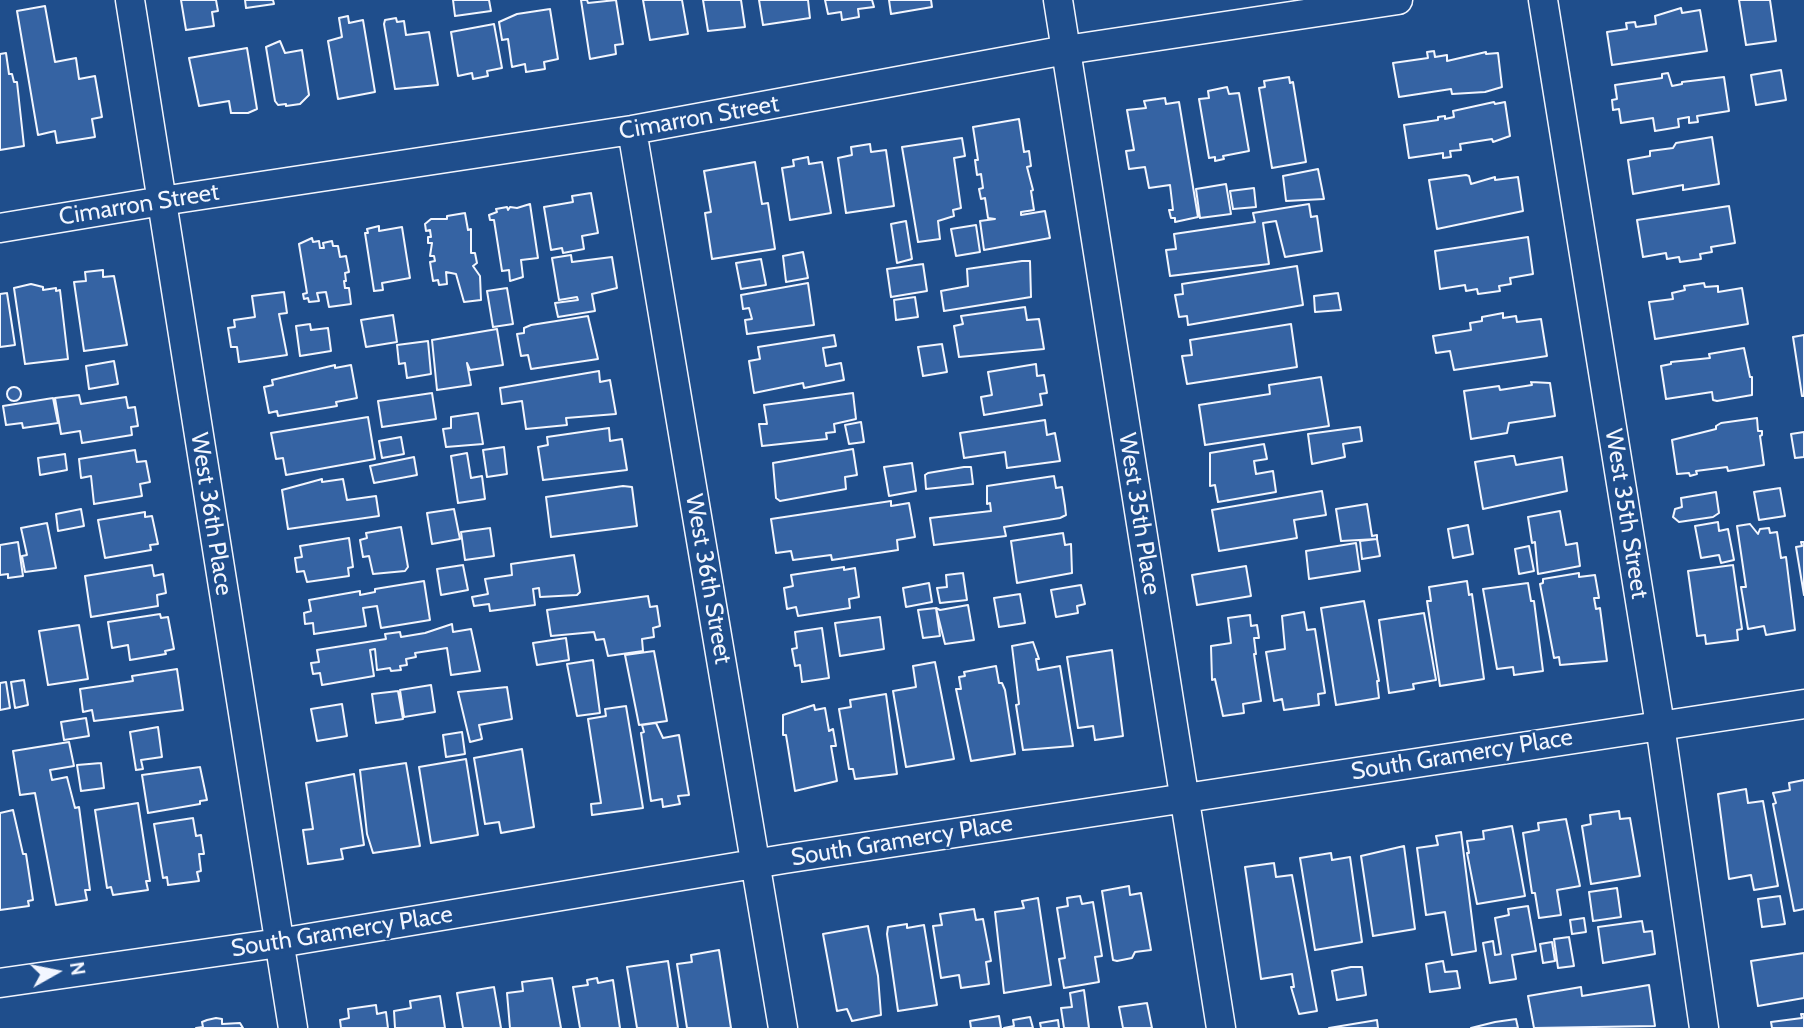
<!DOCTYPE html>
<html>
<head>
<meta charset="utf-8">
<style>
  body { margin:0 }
  #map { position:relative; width:1804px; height:1028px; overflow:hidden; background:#1f4e8c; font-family:Cabin,sans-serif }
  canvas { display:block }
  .north { position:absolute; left:21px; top:937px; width:70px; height:70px; -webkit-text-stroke:5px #1f4e8c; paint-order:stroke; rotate:81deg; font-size:19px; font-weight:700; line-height:28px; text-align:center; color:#f2f6ff }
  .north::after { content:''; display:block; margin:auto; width:24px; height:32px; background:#f2f6ff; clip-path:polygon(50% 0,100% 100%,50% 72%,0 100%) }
</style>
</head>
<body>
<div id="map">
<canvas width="1804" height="1028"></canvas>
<div class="north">N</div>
</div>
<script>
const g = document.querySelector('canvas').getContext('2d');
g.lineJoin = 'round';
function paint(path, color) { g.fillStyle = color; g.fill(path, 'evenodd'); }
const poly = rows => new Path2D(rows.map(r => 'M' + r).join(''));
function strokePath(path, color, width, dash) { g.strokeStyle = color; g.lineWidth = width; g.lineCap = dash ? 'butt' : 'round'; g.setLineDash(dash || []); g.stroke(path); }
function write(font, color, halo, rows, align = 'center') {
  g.font = font + ' Cabin,sans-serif'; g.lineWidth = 5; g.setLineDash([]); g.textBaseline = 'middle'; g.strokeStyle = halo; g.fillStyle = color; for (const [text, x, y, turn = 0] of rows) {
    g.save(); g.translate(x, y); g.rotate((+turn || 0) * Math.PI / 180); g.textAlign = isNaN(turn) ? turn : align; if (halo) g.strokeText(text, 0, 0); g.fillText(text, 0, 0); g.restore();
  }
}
const building = poly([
  [181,0,216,0,218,11,212,12,214,26,186,30,181,0],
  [245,0,273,0,274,4,246,8,245,0],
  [453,0,489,0,491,11,455,16,453,0],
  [581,0,587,0,588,3,616,0,623,44,615,45,616,54,590,59,581,0],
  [643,0,682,0,688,34,650,40,643,0],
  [703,0,741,0,745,27,708,31,703,0],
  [759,0,808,0,810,18,763,25,759,0],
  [825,0,872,0,874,7,858,9,859,17,842,20,841,12,828,14,825,0],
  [889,0,931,0,932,7,891,14,889,0],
  [1739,0,1770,0,1776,41,1746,45,1739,0],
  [45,6,55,62,76,58,79,79,95,76,102,117,92,119,95,137,57,143,55,131,38,135,17,11,45,6],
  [1681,8,1682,13,1700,10,1707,51,1612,65,1607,32,1627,29,1626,23,1635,22,1636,27,1656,24,1655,16,1681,8],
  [550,9,558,59,544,62,545,69,526,72,525,64,512,67,508,39,502,40,499,22,517,14,550,9],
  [348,16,349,23,363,20,375,92,338,99,328,41,342,37,339,18,348,16],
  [396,18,397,22,404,21,406,35,429,32,438,85,395,89,384,24,385,20,396,18],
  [494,24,502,68,487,71,488,76,473,79,472,73,458,76,451,32,494,24],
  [280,41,285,53,302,50,309,95,300,104,286,106,286,104,278,105,275,101,266,47,280,41],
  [247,48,257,109,248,113,231,113,229,101,199,106,189,58,247,48],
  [1434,51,1435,57,1447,55,1447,61,1486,52,1486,54,1498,53,1502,87,1485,92,1452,94,1451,89,1399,97,1393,63,1428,58,1427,52,1434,51],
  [6,53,9,74,12,74,14,82,17,82,24,146,0,150,0,54,6,53],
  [1781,70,1786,100,1756,105,1751,75,1781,70],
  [1668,73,1672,86,1682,84,1682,82,1724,77,1729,111,1697,116,1698,122,1689,123,1689,117,1678,119,1679,127,1655,131,1653,118,1621,123,1619,109,1613,110,1612,100,1617,99,1615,85,1662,78,1662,74,1668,73],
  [1289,77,1290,83,1293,82,1306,162,1272,168,1259,88,1265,87,1264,81,1289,77],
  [1227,87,1229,94,1239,93,1249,151,1223,156,1224,159,1215,161,1215,157,1209,158,1199,99,1209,98,1208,91,1227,87],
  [1165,98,1166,104,1179,102,1198,217,1175,222,1175,218,1171,218,1169,210,1173,210,1170,185,1149,188,1145,167,1129,169,1126,151,1134,150,1127,110,1146,108,1144,101,1165,98],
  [1494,102,1495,104,1505,102,1510,136,1493,142,1492,139,1460,144,1461,150,1450,151,1451,157,1443,158,1443,153,1409,158,1404,125,1438,120,1438,117,1445,116,1445,119,1454,117,1453,111,1494,102],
  [1019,119,1024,152,1029,151,1031,166,1027,167,1033,190,1031,191,1034,210,1021,212,1021,215,1045,211,1050,238,984,250,980,221,995,219,988,218,985,198,981,199,979,189,983,188,981,174,977,175,975,160,978,160,973,127,1019,119],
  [1712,137,1719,184,1683,190,1683,185,1633,194,1628,160,1650,156,1650,151,1673,148,1676,143,1712,137],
  [962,138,965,156,954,158,961,208,953,210,954,216,938,221,940,239,918,242,902,147,962,138],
  [870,144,871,152,886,150,894,206,846,213,838,158,852,155,851,147,870,144],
  [808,157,809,164,822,162,831,213,790,220,782,168,794,166,793,160,808,157],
  [755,162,762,204,768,203,775,249,712,259,705,213,711,212,704,171,755,162],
  [1318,169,1324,199,1286,201,1283,176,1318,169],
  [1466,175,1469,176,1471,184,1495,177,1495,180,1518,177,1523,211,1437,229,1429,180,1466,175],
  [1226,184,1231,214,1200,218,1196,189,1226,184],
  [1254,188,1256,207,1233,209,1230,191,1254,188],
  [591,193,598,233,582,236,584,249,563,253,562,248,551,250,544,207,573,202,572,196,591,193],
  [530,204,538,258,521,260,523,277,510,281,509,270,502,271,494,220,490,220,489,215,497,212,496,209,507,207,508,210,510,207,517,208,530,204],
  [1309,204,1311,217,1317,216,1322,251,1285,257,1276,221,1263,223,1269,264,1170,276,1166,250,1176,249,1174,234,1255,222,1253,213,1309,204],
  [1729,206,1735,243,1711,247,1712,252,1700,254,1701,259,1680,262,1679,257,1667,259,1666,253,1643,257,1637,220,1729,206],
  [465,213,468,230,471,229,471,253,475,253,477,263,473,266,480,276,481,300,464,302,456,274,446,272,447,284,439,285,438,280,433,281,430,262,435,261,434,256,430,256,432,243,428,243,428,237,431,237,430,230,426,231,425,224,431,219,447,219,447,216,465,213],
  [906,221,912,259,897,263,891,224,906,221],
  [976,225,980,252,956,256,951,229,976,225],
  [379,226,379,231,402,227,410,278,382,283,383,290,374,291,365,233,368,233,367,229,379,226],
  [1528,237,1533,274,1510,278,1511,284,1499,286,1500,291,1478,294,1477,289,1466,291,1465,285,1440,289,1435,251,1528,237],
  [312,238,313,242,319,241,320,248,324,248,323,243,332,241,333,246,338,246,340,257,346,256,349,272,345,273,346,281,344,281,345,288,349,288,351,304,329,307,326,292,317,293,319,301,309,302,308,298,304,299,303,294,307,293,299,244,312,238],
  [803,252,808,278,786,282,783,256,803,252],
  [571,255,572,262,612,257,617,288,592,294,595,311,558,317,555,303,578,300,577,297,559,300,552,258,571,255],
  [761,259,766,285,741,289,736,263,761,259],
  [1022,261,1030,261,1031,297,944,311,941,291,968,286,967,269,1022,261],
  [923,264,927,291,891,297,887,269,923,264],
  [1297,266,1303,305,1188,325,1187,316,1179,317,1175,295,1183,294,1182,284,1297,266],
  [103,270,103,277,114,276,127,345,84,351,74,282,86,281,85,272,103,270],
  [808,283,814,325,747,334,745,320,752,319,749,308,743,309,741,295,808,283],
  [1704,283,1705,287,1718,286,1718,292,1742,288,1748,324,1655,339,1649,302,1673,299,1672,293,1685,290,1684,286,1704,283],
  [31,284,43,287,43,290,56,288,56,291,60,290,68,359,25,364,14,288,31,284],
  [507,288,513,324,493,327,487,291,507,288],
  [284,292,287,313,279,314,287,355,239,362,237,347,231,347,228,328,235,327,234,320,255,317,252,296,284,292],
  [7,293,15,345,0,347,0,294,7,293],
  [1338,293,1341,310,1315,312,1314,296,1338,293],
  [915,297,918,317,896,320,894,300,915,297],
  [1025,307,1027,320,1039,319,1044,349,959,357,954,326,963,324,961,316,1025,307],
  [1503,313,1503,318,1516,316,1517,322,1541,319,1547,356,1454,370,1450,351,1436,353,1433,336,1471,330,1470,323,1482,321,1482,317,1503,313],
  [393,315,397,342,366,347,361,320,393,315],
  [588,316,598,359,531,369,528,355,521,356,517,334,524,333,524,328,531,325,588,316],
  [310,324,311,330,328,328,331,351,300,356,296,326,310,324],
  [1291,324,1297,367,1187,384,1182,356,1192,355,1190,340,1291,324],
  [497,329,503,365,470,370,467,363,471,385,437,390,432,340,497,329],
  [834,335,836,346,823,348,826,366,841,363,844,380,804,388,803,383,754,393,749,361,760,359,758,347,834,335],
  [1804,335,1804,396,1802,396,1793,337,1804,335],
  [428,341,431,374,407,378,405,363,399,364,397,345,428,341],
  [942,344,947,372,923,376,918,347,942,344],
  [1744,348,1750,377,1752,377,1752,395,1717,401,1713,400,1712,392,1666,399,1661,366,1671,364,1671,362,1710,358,1709,354,1744,348],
  [114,361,118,384,89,389,86,366,114,361],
  [1036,364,1037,376,1044,375,1047,393,1040,394,1042,405,984,415,981,397,992,395,988,372,1036,364],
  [335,365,335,368,351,365,357,398,336,402,337,406,278,416,277,411,269,413,264,387,273,385,272,380,335,365],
  [599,371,600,382,610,380,616,414,566,418,567,425,526,429,522,401,502,404,500,388,599,371],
  [1321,377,1329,426,1205,445,1199,405,1270,394,1269,385,1321,377],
  [1531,382,1550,383,1555,416,1509,423,1507,433,1471,439,1464,391,1499,386,1500,390,1532,385,1531,382],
  '7 394a7 7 0 1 1 14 0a7 7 0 1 1-14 0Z',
  [432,393,436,419,382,427,378,401,432,393],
  [853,393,856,419,834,424,835,432,826,433,827,439,762,446,759,424,767,424,764,405,853,393],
  [79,395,81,404,126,397,128,408,135,407,138,426,131,427,132,435,82,443,80,431,61,434,55,398,79,395],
  [53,398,58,423,23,428,22,423,6,425,3,406,53,398],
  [478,413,483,444,446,447,443,429,451,428,451,417,478,413],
  [368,417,375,459,286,475,283,458,276,459,271,433,368,417],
  [1757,418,1758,431,1762,431,1762,435,1760,436,1764,465,1728,471,1727,467,1696,471,1697,474,1690,476,1689,473,1677,474,1672,440,1716,429,1716,426,1721,423,1757,418],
  [1045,420,1047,435,1055,433,1060,461,1007,468,1005,452,964,458,960,433,1045,420],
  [861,422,864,442,849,444,845,425,861,422],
  [1360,427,1362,441,1343,444,1345,457,1312,464,1308,434,1360,427],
  [609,428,610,441,622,439,627,470,543,480,538,447,548,445,547,437,609,428],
  [1804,432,1804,457,1795,458,1791,434,1804,432],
  [401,437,404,454,382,458,379,441,401,437],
  [1264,444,1267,459,1254,461,1256,474,1273,471,1276,492,1218,502,1215,485,1210,486,1210,453,1264,444],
  [504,447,507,474,487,477,483,450,504,447],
  [853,449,857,475,845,477,846,489,780,501,776,498,773,463,853,449],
  [135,450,137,462,146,461,150,482,140,484,142,496,94,504,91,476,81,478,79,459,135,450],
  [467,453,471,478,482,476,485,499,458,503,451,456,467,453],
  [65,454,67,470,40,475,38,458,65,454],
  [1511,456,1514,456,1516,465,1562,457,1567,491,1483,509,1475,462,1511,456],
  [414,457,417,475,374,483,370,466,414,457],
  [912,463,916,491,889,496,884,467,912,463],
  [964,467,971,467,973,484,926,489,925,475,928,473,964,467],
  [1054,476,1056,488,1062,487,1065,506,1066,515,1060,518,1004,527,1006,536,934,545,930,518,991,511,990,503,987,504,987,486,1054,476],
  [322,479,322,482,343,479,347,500,376,496,379,516,288,529,282,490,322,479],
  [623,486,632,487,637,526,551,537,546,497,623,486],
  [1780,488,1785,516,1759,520,1754,492,1780,488],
  [1322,491,1326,515,1294,520,1297,538,1219,551,1212,510,1322,491],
  [1716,492,1719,513,1713,517,1679,522,1673,517,1675,509,1682,507,1681,498,1716,492],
  [891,501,891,506,909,503,915,537,897,540,898,550,832,560,831,555,793,560,791,551,776,553,771,519,891,501],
  [1367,504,1372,536,1377,535,1377,539,1341,541,1336,509,1367,504],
  [81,509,84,526,58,531,56,514,81,509],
  [454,509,460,539,432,544,427,513,454,509],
  [1560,511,1566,545,1577,543,1580,566,1538,574,1535,542,1532,543,1528,517,1560,511],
  [145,512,145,517,152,516,158,544,150,545,151,550,105,558,98,520,145,512],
  [1718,522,1719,531,1728,529,1734,560,1721,563,1719,555,1701,558,1695,526,1718,522],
  [47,523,56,568,25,572,22,556,27,555,21,528,47,523],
  [1750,524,1758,534,1760,529,1769,528,1770,533,1777,532,1781,558,1786,557,1795,630,1766,635,1764,626,1748,629,1741,587,1746,587,1737,526,1750,524],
  [1468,525,1473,554,1453,558,1448,529,1468,525],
  [401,527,408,567,405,571,373,574,369,556,363,557,360,540,367,538,366,533,401,527],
  [490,528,494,556,465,560,461,532,490,528],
  [1063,533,1065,545,1071,544,1072,573,1017,583,1011,541,1063,533],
  [349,538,353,567,348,568,349,576,307,582,304,571,297,572,295,558,302,557,300,546,349,538],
  [1377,539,1380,556,1362,559,1360,541,1377,539],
  [18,542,23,576,8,578,8,574,0,575,0,545,18,542],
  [1801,542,1804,542,1804,595,1796,547,1802,546,1801,542],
  [1356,543,1360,571,1309,579,1306,551,1356,543],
  [1529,546,1534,571,1519,574,1515,549,1529,546],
  [574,555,580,592,577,595,540,597,539,588,533,589,535,605,490,611,489,604,474,606,472,597,488,594,485,579,512,575,511,564,574,555],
  [152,565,154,576,163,574,166,593,157,595,158,606,91,617,85,576,152,565],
  [463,565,468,590,441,595,437,569,463,565],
  [1733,565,1742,629,1737,630,1738,640,1706,644,1705,635,1697,636,1688,571,1733,565],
  [1246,566,1251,596,1197,605,1192,575,1246,566],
  [844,567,844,570,855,568,859,597,849,599,850,608,798,616,796,607,787,609,784,588,793,586,791,575,844,567],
  [963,573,967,600,940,603,937,588,947,587,946,575,963,573],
  [1579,573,1579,577,1595,575,1599,598,1594,598,1596,609,1600,608,1607,661,1560,665,1559,657,1554,658,1540,584,1543,583,1543,579,1579,573],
  [424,581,430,620,381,628,377,606,363,608,366,626,314,634,313,623,305,624,304,613,311,611,309,600,360,591,360,595,375,592,375,589,424,581],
  [1467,581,1469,595,1472,594,1484,679,1440,686,1427,601,1431,601,1429,587,1467,581],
  [929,583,932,602,906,607,903,588,929,583],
  [1528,583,1531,601,1534,601,1543,671,1514,675,1513,667,1497,669,1483,589,1528,583],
  [1081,585,1085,604,1077,606,1078,613,1056,617,1051,590,1081,585],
  [1020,594,1025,623,999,627,994,598,1020,594],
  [648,596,650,607,657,606,660,626,653,628,654,637,642,639,643,651,608,656,604,639,596,640,594,632,551,636,547,610,648,596],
  [1364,601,1379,681,1377,681,1379,698,1336,705,1321,608,1364,601],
  [968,605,974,640,945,644,936,608,940,610,968,605],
  [936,608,940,636,923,638,918,610,936,608],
  [1304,612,1307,630,1315,629,1325,693,1318,694,1319,705,1284,710,1282,699,1274,701,1266,652,1285,649,1282,616,1304,612],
  [1424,613,1436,680,1413,684,1414,689,1389,693,1379,620,1424,613],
  [160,614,161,618,168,617,174,649,165,651,166,654,130,660,128,645,112,648,108,622,160,614],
  [1250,615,1251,626,1257,625,1259,638,1254,638,1256,654,1254,654,1261,701,1243,704,1244,713,1223,716,1215,679,1212,680,1211,646,1231,643,1228,618,1250,615],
  [880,617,884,649,840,656,835,623,880,617],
  [452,624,453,632,471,629,480,671,451,675,447,648,415,653,416,657,406,659,407,665,400,666,401,670,391,671,390,668,377,670,375,649,370,650,374,676,322,685,320,673,313,674,311,663,319,662,317,650,386,639,385,634,400,632,401,637,425,633,452,624],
  [79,625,88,679,48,685,39,631,79,625],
  [822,628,829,678,802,682,800,665,795,666,792,649,797,648,795,632,822,628],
  [566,638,569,660,537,665,533,643,566,638],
  [1033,642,1039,659,1036,659,1038,670,1060,666,1073,746,1023,750,1016,705,1019,704,1012,646,1033,642],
  [1112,650,1123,736,1095,740,1093,726,1078,728,1067,657,1112,650],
  [654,651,667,721,639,725,625,655,654,651],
  [593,660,600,713,577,716,567,664,593,660],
  [935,662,954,759,906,767,893,691,916,687,913,666,935,662],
  [996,666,999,683,1002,683,1005,690,1015,754,971,761,956,689,961,689,959,677,965,676,964,672,996,666],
  [177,669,183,710,94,721,92,710,83,712,80,689,133,681,132,676,177,669],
  [24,680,28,705,15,708,11,682,24,680],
  [6,682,10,708,0,710,0,683,6,682],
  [431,685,435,712,404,717,400,690,431,685],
  [507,687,512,719,479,725,482,739,470,742,458,692,507,687],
  [398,691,403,719,376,723,372,694,398,691],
  [886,694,897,774,855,779,853,769,849,769,839,709,851,707,850,700,886,694],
  [342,704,347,736,317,741,311,709,342,704],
  [814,705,815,710,825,708,829,731,833,729,836,746,831,746,837,781,795,791,786,735,783,735,783,715,814,705],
  [626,706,643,808,592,815,591,804,601,803,588,719,606,716,605,709,626,706],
  [86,718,89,736,64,740,61,722,86,718],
  [656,723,663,738,679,735,689,795,678,796,680,804,663,807,662,799,651,801,641,733,644,732,642,725,656,723],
  [158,727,162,757,141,760,143,769,136,770,130,732,158,727],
  [462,732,465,754,446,757,443,735,462,732],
  [69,742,74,766,50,770,52,780,67,777,75,808,79,807,90,890,85,890,87,900,56,905,35,793,20,795,13,751,69,742],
  [522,749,534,827,501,833,499,822,485,824,474,758,522,749],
  [466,759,478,835,431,843,419,767,466,759],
  [101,763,104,788,81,791,77,765,101,763],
  [406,763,420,846,373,853,367,834,360,770,406,763],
  [200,767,207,800,200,801,200,804,148,813,142,775,200,767],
  [354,774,364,845,341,849,343,859,308,864,303,830,313,829,306,783,354,774],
  [1804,780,1804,909,1794,911,1773,804,1776,803,1773,793,1790,790,1789,783,1804,780],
  [1746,789,1748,803,1763,801,1778,886,1754,890,1751,875,1729,879,1718,794,1746,789],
  [138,803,150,881,146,881,148,890,113,895,111,887,107,888,95,810,138,803],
  [13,810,23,854,26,854,33,900,28,901,29,906,0,910,0,813,13,810],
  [1619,811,1620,819,1630,818,1640,876,1591,884,1582,826,1591,824,1590,815,1619,811],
  [193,818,196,836,201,835,204,854,199,854,201,871,197,872,199,881,168,885,167,877,163,878,154,824,193,818],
  [1566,819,1580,886,1557,890,1561,915,1539,918,1535,893,1532,893,1523,833,1539,830,1538,823,1566,819],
  [1512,826,1525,896,1477,904,1467,853,1469,853,1467,841,1484,839,1483,831,1512,826],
  [1461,832,1476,951,1452,955,1445,912,1426,915,1417,848,1438,845,1436,836,1461,832],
  [1404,846,1415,929,1373,936,1361,856,1404,846],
  [1331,853,1332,860,1350,857,1362,942,1315,950,1300,858,1331,853],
  [1274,863,1276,877,1292,875,1317,1011,1299,1014,1291,987,1294,987,1292,974,1261,979,1245,867,1274,863],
  [1129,886,1130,895,1141,893,1151,950,1135,952,1132,958,1117,961,1113,960,1102,891,1129,886],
  [1617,888,1621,917,1593,921,1589,892,1617,888],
  [1080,896,1082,904,1093,902,1102,956,1095,957,1099,982,1064,988,1059,959,1065,958,1057,908,1068,906,1067,898,1080,896],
  [1780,896,1785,924,1762,927,1758,899,1780,896],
  [1038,898,1051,985,1004,993,995,912,1024,908,1022,901,1038,898],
  [1528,906,1536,951,1512,955,1516,979,1490,983,1483,943,1493,941,1495,955,1501,954,1495,918,1509,915,1508,909,1528,906],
  [974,909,976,920,983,919,991,961,986,962,989,984,961,988,959,975,941,978,933,926,942,925,940,914,974,909],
  [1584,918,1586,932,1572,934,1570,920,1584,918],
  [1642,921,1644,932,1652,931,1655,954,1603,963,1598,927,1642,921],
  [907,924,907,928,924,925,937,1005,898,1011,887,934,888,927,907,924],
  [868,926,878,976,881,1015,852,1021,847,1009,837,1011,823,934,868,926],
  [1569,937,1574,966,1558,968,1554,939,1569,937],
  [1552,942,1555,961,1543,963,1540,944,1552,942],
  [719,950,731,1028,687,1028,677,964,692,962,691,955,719,950],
  [1804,953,1804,998,1758,1006,1751,961,1804,953],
  [668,961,678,1028,637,1028,627,967,668,961],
  [1443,961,1445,972,1457,971,1460,988,1430,992,1426,964,1443,961],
  [1351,967,1362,967,1366,995,1337,1000,1332,971,1351,967],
  [552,978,561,1028,510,1028,507,993,523,991,522,982,552,978],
  [597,978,598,983,613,980,620,1028,580,1028,573,987,588,985,587,980,597,978],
  [1649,985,1655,1026,1534,1028,1528,996,1581,987,1582,996,1649,985],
  [494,987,501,1028,463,1028,457,993,494,987],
  [1084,990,1089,1028,1064,1028,1061,1008,1072,1007,1070,993,1084,990],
  [440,996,445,1028,395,1028,394,1011,411,1008,410,1001,440,996],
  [1147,1003,1152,1028,1123,1028,1119,1007,1147,1003],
  [376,1005,377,1014,386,1012,388,1028,341,1028,340,1020,349,1018,348,1009,376,1005],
  [1801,1014,1804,1014,1804,1028,1772,1028,1771,1022,1802,1018,1801,1014],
  [999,1016,1001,1028,971,1028,970,1021,999,1016],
  [1030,1017,1033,1028,1004,1028,1014,1026,1013,1020,1030,1017],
  [216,1018,222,1019,222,1024,240,1023,243,1028,196,1028,203,1027,202,1022,207,1020,216,1018],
  [1516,1019,1518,1028,1471,1028,1495,1022,1516,1019],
  [1058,1020,1059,1028,1041,1028,1040,1023,1058,1020],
  [1377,1020,1378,1028,1329,1028,1377,1020]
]);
const street = poly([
  [130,0,293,1028],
  [1058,0,1221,1028],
  [1543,0,1660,725,1704,1028],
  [632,130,783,1028],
  [0,228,162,201,632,130,1066,50,1398,0],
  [0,983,279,943,784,859,1804,704]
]);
const streetNames = [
  ["Cimarron Street",699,118,-10],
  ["Cimarron Street",139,205,-9],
  ["West 36th Place",211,514,81],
  ["West 35th Place",1139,514,81],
  ["West 35th Street",1626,514,81],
  ["West 36th Street",708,579,80],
  ["South Gramercy Place",1462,755,-9],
  ["South Gramercy Place",902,841,-9],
  ["South Gramercy Place",342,932,-9]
];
paint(building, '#3563a3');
strokePath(building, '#f2f6ff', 2);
strokePath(street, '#f2f6ff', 31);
strokePath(street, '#1f4e8c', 28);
write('24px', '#f2f6ff', '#1f4e8c', streetNames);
</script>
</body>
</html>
